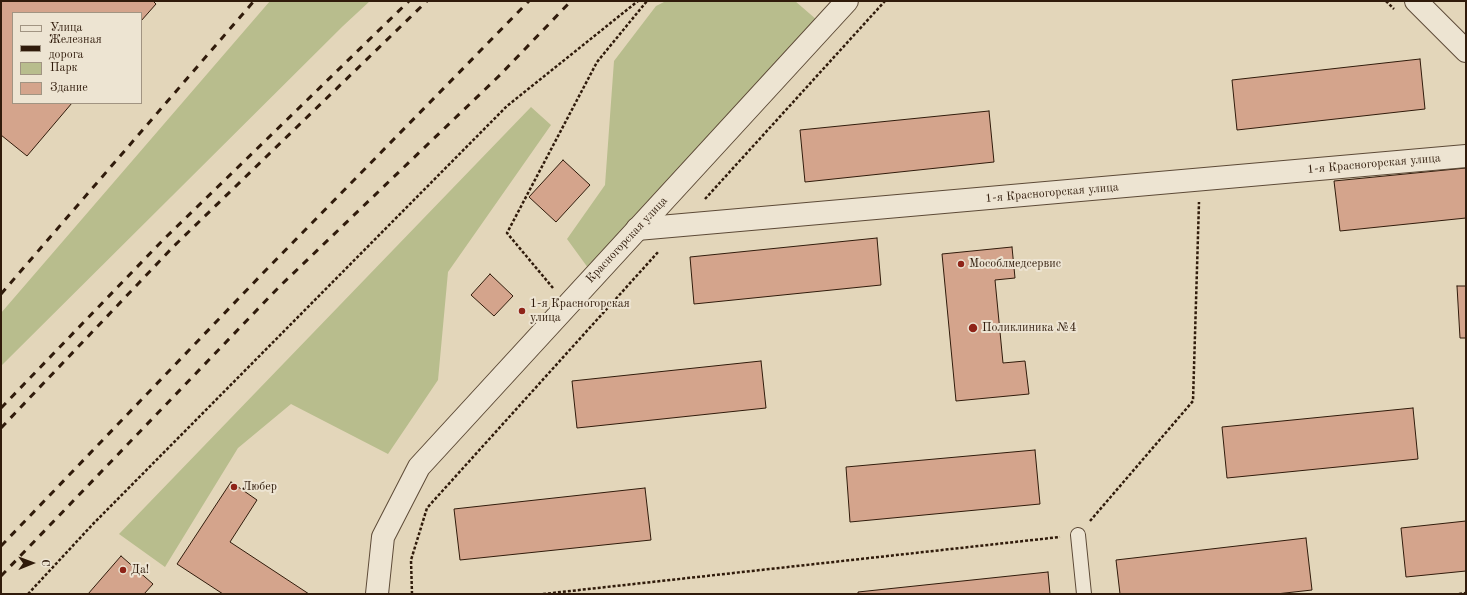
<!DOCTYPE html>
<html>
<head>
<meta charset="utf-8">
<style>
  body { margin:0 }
  #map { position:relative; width:1467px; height:595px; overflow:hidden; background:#e3d6ba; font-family:"Old Standard TT",serif }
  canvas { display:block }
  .frame { position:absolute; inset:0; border:2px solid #301b0b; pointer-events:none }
  .legend { position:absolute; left:12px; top:12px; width:130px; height:92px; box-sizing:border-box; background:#ede4d2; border:1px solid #a19482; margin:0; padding:5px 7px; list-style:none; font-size:12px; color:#301b0b }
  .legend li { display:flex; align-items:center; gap:8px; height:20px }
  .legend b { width:20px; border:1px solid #a19482 }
  .north { position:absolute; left:12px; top:543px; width:40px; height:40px; -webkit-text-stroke:3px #ede4d2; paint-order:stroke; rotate:89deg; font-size:11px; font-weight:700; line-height:16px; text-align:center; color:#301b0b }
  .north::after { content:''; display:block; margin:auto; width:14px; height:18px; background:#301b0b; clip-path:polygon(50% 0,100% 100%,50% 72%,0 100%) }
</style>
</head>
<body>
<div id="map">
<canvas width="1467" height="595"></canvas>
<div class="frame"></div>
<ul class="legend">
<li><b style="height:5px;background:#ede4d2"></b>Улица</li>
<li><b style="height:5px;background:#301b0b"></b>Железная дорога</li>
<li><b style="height:11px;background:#b8bd8d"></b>Парк</li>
<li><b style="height:11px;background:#d4a48c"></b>Здание</li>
</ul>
<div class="north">С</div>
</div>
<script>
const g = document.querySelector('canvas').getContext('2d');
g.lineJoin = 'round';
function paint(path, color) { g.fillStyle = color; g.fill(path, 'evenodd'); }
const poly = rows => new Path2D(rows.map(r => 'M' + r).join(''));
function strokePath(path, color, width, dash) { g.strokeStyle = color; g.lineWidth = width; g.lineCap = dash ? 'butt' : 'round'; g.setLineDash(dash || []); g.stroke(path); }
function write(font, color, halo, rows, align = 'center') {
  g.font = font + ' "Old Standard TT",serif'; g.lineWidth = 4; g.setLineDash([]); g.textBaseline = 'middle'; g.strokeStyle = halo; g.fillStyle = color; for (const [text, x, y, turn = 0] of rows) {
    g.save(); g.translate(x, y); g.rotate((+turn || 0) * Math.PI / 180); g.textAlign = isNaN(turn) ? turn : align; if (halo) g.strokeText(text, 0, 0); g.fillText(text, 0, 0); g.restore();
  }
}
const green = poly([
  [270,1,370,1,343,26,1,366,1,313],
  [666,1,795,1,817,20,591,272,567,239,605,185,614,61,656,6],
  [531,107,551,125,448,272,438,380,388,454,291,404,238,448,165,567,119,534]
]);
const building = poly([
  [1,1,153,1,156,4,141,21,141,13,13,13,13,103,72,103,27,156,1,135,1,1],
  [1420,59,1425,109,1237,130,1232,80,1420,59],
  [989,111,994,162,805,182,800,130,989,111],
  [563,160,590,185,556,222,529,197,563,160],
  [1466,168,1466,218,1340,231,1334,181,1466,168],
  [877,238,881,285,694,304,690,257,877,238],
  [1012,247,1015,278,995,280,1003,363,1025,361,1029,394,956,401,942,254,1012,247],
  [490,274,513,296,494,316,471,295,490,274],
  [1457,286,1466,286,1466,338,1460,338,1457,286],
  [761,361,766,408,577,428,572,381,761,361],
  [1413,408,1418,459,1227,478,1222,427,1413,408],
  [1035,450,1040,504,850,522,846,467,1035,450],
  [231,482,257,500,230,542,309,594,223,594,177,564,231,482],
  [645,488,651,540,460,560,454,509,645,488],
  [1466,521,1466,571,1406,577,1401,528,1466,521],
  [1306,538,1312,590,1276,594,1120,594,1116,560,1306,538],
  [121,556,153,584,144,594,88,594,121,556],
  [1048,572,1050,594,858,594,858,592,1048,572]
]);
const path = poly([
  [1386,1,1394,9],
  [705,199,885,1],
  [553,288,507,233,597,62,647,1],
  [1090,521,1193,401,1199,202],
  [28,594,93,524,507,106,638,1],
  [412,594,411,560,427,508,659,251],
  [543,594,1060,537],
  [1459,594,1466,593]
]);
const service = poly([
  [1078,535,1084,594]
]);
const minor = poly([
  [637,229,1466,156]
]);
const tertiary = poly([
  [1416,1,1466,51],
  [377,594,383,537,419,467,847,1]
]);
const rail = poly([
  [1,294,254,1],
  [1,408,162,241,409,1],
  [1,428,173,247,427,1],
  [1,546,265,271,529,1],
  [1,576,279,287,500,75,571,1]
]);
const markers = [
  [961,264,4,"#8f2418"],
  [522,311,4,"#8f2418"],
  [973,328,5,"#8f2418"],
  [234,487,4,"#8f2418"],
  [123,570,4,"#8f2418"]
];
const streetNames = [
  ["1-я Красногорская улица",1374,164,-5],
  ["1-я Красногорская улица",1052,193,-5],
  ["Красногорская улица",627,240,-47]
];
const poiNames = [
  ["Мособлмедсервис",969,264],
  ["1-я Красногорская",530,304],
  ["улица",530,318],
  ["Поликлиника №4",982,328],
  ["Любер",242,487],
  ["Да!",131,570]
];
paint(green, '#b8bd8d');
paint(building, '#d4a48c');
strokePath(building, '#301b0b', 1);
strokePath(service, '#5d4a37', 16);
strokePath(minor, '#5d4a37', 24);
strokePath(tertiary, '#5d4a37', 24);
strokePath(path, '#301b0b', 2.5, [3, 2]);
strokePath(service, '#ede4d2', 14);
strokePath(minor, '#ede4d2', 22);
strokePath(tertiary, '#ede4d2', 22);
strokePath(rail, '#301b0b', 3, [7, 7]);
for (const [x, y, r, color] of markers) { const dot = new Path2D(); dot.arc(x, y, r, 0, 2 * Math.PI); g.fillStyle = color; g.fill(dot); strokePath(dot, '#ede4d2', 1.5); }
write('12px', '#301b0b', '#ede4d2', streetNames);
write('12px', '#301b0b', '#ede4d2', poiNames, 'left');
</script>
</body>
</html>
